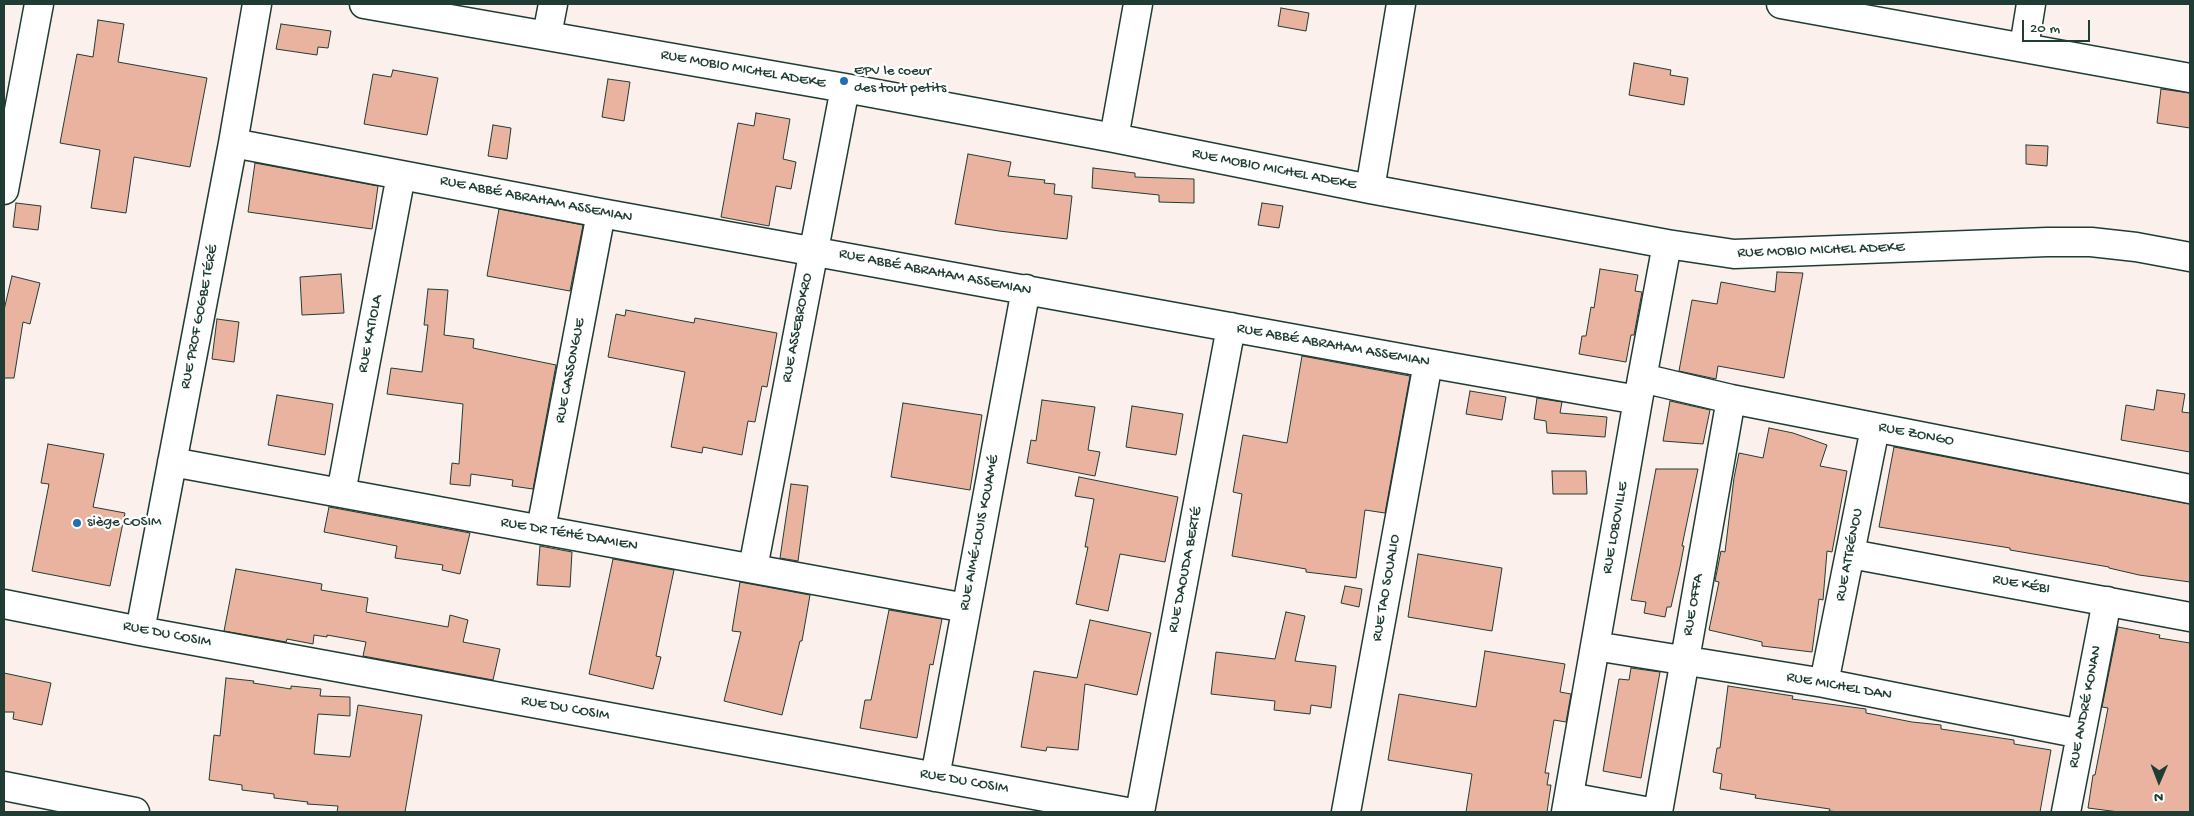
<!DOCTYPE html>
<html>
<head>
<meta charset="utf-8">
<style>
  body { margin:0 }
  #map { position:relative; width:2194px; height:816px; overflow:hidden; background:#fbf0ec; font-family:"Gochi Hand",sans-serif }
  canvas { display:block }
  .frame { position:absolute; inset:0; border:5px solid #1f3d34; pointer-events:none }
  .north { position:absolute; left:2134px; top:756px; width:50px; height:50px; -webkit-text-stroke:4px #fff; paint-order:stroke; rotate:181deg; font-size:14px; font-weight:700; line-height:20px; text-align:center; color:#1f3d34 }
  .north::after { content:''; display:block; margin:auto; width:18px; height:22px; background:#1f3d34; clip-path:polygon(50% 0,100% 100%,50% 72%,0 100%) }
  .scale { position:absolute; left:2022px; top:20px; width:68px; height:22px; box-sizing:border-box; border:2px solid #1f3d34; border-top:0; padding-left:6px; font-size:15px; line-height:18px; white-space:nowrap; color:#1f3d34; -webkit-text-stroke:4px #fff; paint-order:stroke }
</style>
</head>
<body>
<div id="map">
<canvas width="2194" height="816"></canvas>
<div class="frame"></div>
<div class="north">N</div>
<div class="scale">20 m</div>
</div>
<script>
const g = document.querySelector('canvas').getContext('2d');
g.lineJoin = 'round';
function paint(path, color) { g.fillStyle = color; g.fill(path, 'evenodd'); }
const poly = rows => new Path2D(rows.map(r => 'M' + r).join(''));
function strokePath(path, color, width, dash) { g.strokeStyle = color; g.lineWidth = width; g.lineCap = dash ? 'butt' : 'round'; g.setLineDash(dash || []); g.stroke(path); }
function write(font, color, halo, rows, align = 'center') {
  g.font = font + ' "Gochi Hand",sans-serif'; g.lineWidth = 4.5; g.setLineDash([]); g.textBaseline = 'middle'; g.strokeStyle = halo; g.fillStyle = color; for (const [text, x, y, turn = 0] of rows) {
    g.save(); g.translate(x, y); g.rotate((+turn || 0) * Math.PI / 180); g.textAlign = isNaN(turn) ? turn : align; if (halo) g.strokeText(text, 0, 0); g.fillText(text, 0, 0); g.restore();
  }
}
const building = poly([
  [1281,8,1309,13,1306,31,1278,26,1281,8],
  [98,20,124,24,118,62,207,78,190,167,134,157,126,213,91,208,100,150,60,143,77,54,93,57,98,20],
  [281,24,331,31,328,48,318,47,317,55,276,49,281,24],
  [1634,63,1671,70,1670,75,1688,78,1684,105,1629,95,1634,63],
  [393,70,438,78,427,135,364,124,373,74,391,77,393,70],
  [608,79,630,82,624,121,602,117,608,79],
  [2161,89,2190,93,2190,128,2157,123,2161,89],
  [756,113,790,119,783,159,796,162,791,189,776,186,769,226,721,217,738,123,754,126,756,113],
  [493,125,511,128,507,159,488,156,493,125],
  [2026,145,2048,146,2047,166,2026,164,2026,145],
  [968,154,1011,162,1008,176,1045,180,1044,183,1055,184,1054,194,1072,196,1067,239,999,231,955,224,968,154],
  [255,163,378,186,372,229,248,212,255,163],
  [1093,168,1135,173,1135,177,1194,179,1194,203,1159,202,1159,195,1092,188,1093,168],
  [16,203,41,206,38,230,13,227,16,203],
  [1262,203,1283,206,1279,228,1258,225,1262,203],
  [499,209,583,225,570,291,487,276,499,209],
  [1600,269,1638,275,1635,291,1642,292,1634,335,1631,335,1626,362,1579,354,1582,336,1586,336,1591,307,1594,308,1600,269],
  [1777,272,1803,273,1784,378,1718,366,1716,379,1679,371,1692,300,1717,304,1721,282,1775,292,1777,272],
  [341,274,344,313,302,315,300,277,341,274],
  [12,276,40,283,30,324,23,322,14,378,4,378,4,310,12,276],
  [428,289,448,290,444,335,474,339,473,348,556,365,533,489,512,486,513,480,471,474,470,486,450,484,452,463,459,464,463,404,387,394,391,368,422,372,428,325,424,325,428,289],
  [626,310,694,323,695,318,777,333,767,387,762,386,755,422,748,421,742,455,703,447,702,453,671,447,685,372,608,357,616,314,625,316,626,310],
  [217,319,239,322,234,362,212,359,217,319],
  [1302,356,1410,376,1385,513,1365,510,1356,578,1306,572,1306,569,1232,556,1242,494,1233,492,1243,435,1287,443,1302,356],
  [2157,390,2185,394,2182,412,2190,413,2190,452,2121,440,2126,405,2154,410,2157,390],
  [1470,391,1506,397,1502,420,1466,414,1470,391],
  [277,395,333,404,325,455,268,445,277,395],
  [1537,398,1562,402,1560,413,1607,417,1605,437,1547,433,1546,421,1534,419,1537,398],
  [1042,400,1095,407,1088,450,1100,452,1095,476,1027,463,1031,440,1036,441,1042,400],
  [1670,401,1710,410,1703,444,1663,441,1670,401],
  [903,403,982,415,970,490,891,477,903,403],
  [1132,406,1183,414,1176,455,1126,447,1132,406],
  [1769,428,1793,433,1827,445,1820,466,1847,471,1832,552,1827,551,1823,600,1819,599,1812,652,1762,646,1762,642,1709,630,1719,582,1715,581,1721,551,1725,552,1734,478,1739,453,1763,458,1769,428],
  [48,444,104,454,93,507,125,513,110,586,32,571,49,484,41,483,48,444],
  [1894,447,2190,504,2190,582,2139,575,2109,568,2109,567,2010,550,2010,548,1879,527,1894,447],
  [1656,469,1698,469,1682,546,1684,546,1680,567,1671,607,1667,607,1665,617,1644,613,1646,602,1631,600,1656,469],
  [1552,471,1586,471,1587,494,1553,494,1552,471],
  [1079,477,1178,497,1165,562,1120,554,1108,611,1076,604,1088,547,1085,547,1094,499,1075,496,1079,477],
  [791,484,808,486,798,561,780,558,791,484],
  [329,507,470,533,460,574,442,570,443,565,395,558,397,546,324,532,329,507],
  [540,546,572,552,570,587,537,585,540,546],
  [1418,554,1502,568,1492,631,1408,617,1418,554],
  [613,559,674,570,656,656,661,657,653,689,589,674,613,559],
  [236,569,322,584,321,590,368,598,366,612,448,627,450,615,468,620,463,642,500,649,493,680,363,656,366,642,327,635,327,637,314,635,313,644,287,639,286,642,224,631,236,569],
  [740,582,810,595,802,641,800,641,782,715,724,701,741,632,732,631,740,582],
  [1345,586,1362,589,1359,607,1341,603,1345,586],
  [889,610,942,619,933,665,930,664,917,738,860,728,865,700,871,700,889,610],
  [1286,612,1305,616,1295,661,1336,666,1331,708,1311,705,1310,714,1274,710,1275,701,1211,694,1216,652,1275,659,1286,612],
  [1090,620,1151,633,1137,695,1085,684,1078,750,1047,747,1046,751,1021,747,1034,671,1077,678,1090,620],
  [2118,627,2160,635,2159,638,2190,643,2190,812,2119,812,2088,808,2093,775,2095,775,2108,708,2102,707,2118,627],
  [1485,651,1565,664,1560,692,1571,694,1566,722,1554,720,1545,773,1549,773,1547,785,1551,785,1547,812,1466,812,1472,774,1388,760,1399,694,1476,707,1485,651],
  [1631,668,1660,672,1641,778,1603,771,1619,679,1629,680,1631,668],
  [4,673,51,683,42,725,13,719,14,712,4,712,4,673],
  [226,678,254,681,253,683,291,689,291,686,321,689,320,696,350,697,350,716,318,714,314,754,350,757,358,705,422,715,405,812,337,812,338,806,307,804,308,802,274,798,274,794,242,790,242,785,209,780,214,735,220,736,226,678],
  [1728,686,1793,696,1792,699,1866,709,1866,713,1912,722,1941,725,1941,729,2014,740,2014,744,2051,750,2040,812,1840,812,1829,811,1830,809,1755,798,1756,795,1720,789,1722,774,1713,772,1717,748,1720,748,1728,686]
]);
const minor = poly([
  [364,4,845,88,1114,138,1370,189,1667,244,1734,254,2047,242,2091,242,2136,247,2190,257],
  [1781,4,2190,78],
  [547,35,553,4],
  [2024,47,2031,4],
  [1114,138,1138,4],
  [233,143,601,213,1428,363,1638,400],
  [1370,189,1401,4],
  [4,190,39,4],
  [1642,378,1731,399,2190,489],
  [172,462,966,608],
  [341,493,401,175],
  [541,529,601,213],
  [1851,554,2190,617],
  [753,568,845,88],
  [4,604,140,631,1127,812],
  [140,631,233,143,257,4],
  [1595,646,1824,683,2081,734],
  [1824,683,1875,428],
  [935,777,1026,289],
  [4,786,135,812],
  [1569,797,1650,812],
  [1140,812,1231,327],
  [1346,812,1428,363],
  [1566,812,1638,400,1667,244],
  [1658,812,1731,399],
  [2066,812,2107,601]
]);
const markers = [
  [844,81,5,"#1f6fb2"],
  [77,523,5,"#1f6fb2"]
];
const streetNames = [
  ["RUE MOBIO MICHEL ADEKE",743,70,10],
  ["RUE MOBIO MICHEL ADEKE",1274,170,11],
  ["RUE ABBÉ ABRAHAM ASSEMIAN",536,200,11],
  ["RUE MOBIO MICHEL ADEKE",1821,251,-2],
  ["RUE ABBÉ ABRAHAM ASSEMIAN",935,273,11],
  ["RUE PROF GOGBE TÉRÉ",200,317,-79],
  ["RUE ASSEBROKRO",798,328,-79],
  ["RUE KATIOLA",371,334,-79],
  ["RUE ABBÉ ABRAHAM ASSEMIAN",1333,346,10],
  ["RUE CASSONGUE",571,371,-79],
  ["RUE ZONGO",1916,435,11],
  ["RUE LOBOVILLE",1616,528,-80],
  ["RUE AIMÉ-LOUIS KOUAMÉ",980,533,-79],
  ["RUE DR TÉHÉ DAMIEN",569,535,10],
  ["RUE ATTRÉNOU",1850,555,-79],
  ["RUE DAOUDA BERTÉ",1186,570,-79],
  ["RUE KÉBI",2021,585,10],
  ["RUE TAO SOUALIO",1387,588,-80],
  ["RUE OFFA",1694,605,-80],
  ["RUE DU COSIM",167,635,11],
  ["RUE MICHEL DAN",1839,687,10],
  ["RUE ANDRÉ KONAN",2086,707,-79],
  ["RUE DU COSIM",565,709,10],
  ["RUE DU COSIM",964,782,10]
];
const poiNames = [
  ["EPV le coeur",854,72],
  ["des tout petits",854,89],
  ["siège COSIM",87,523]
];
paint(building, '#eab3a0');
strokePath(building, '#1f3d34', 1);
strokePath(minor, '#1f3d34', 31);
strokePath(minor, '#fff', 28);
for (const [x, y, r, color] of markers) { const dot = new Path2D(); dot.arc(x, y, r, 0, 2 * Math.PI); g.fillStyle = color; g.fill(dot); strokePath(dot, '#fff', 2); }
write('15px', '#1f3d34', '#fff', streetNames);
write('15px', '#1f3d34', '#fff', poiNames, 'left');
</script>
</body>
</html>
